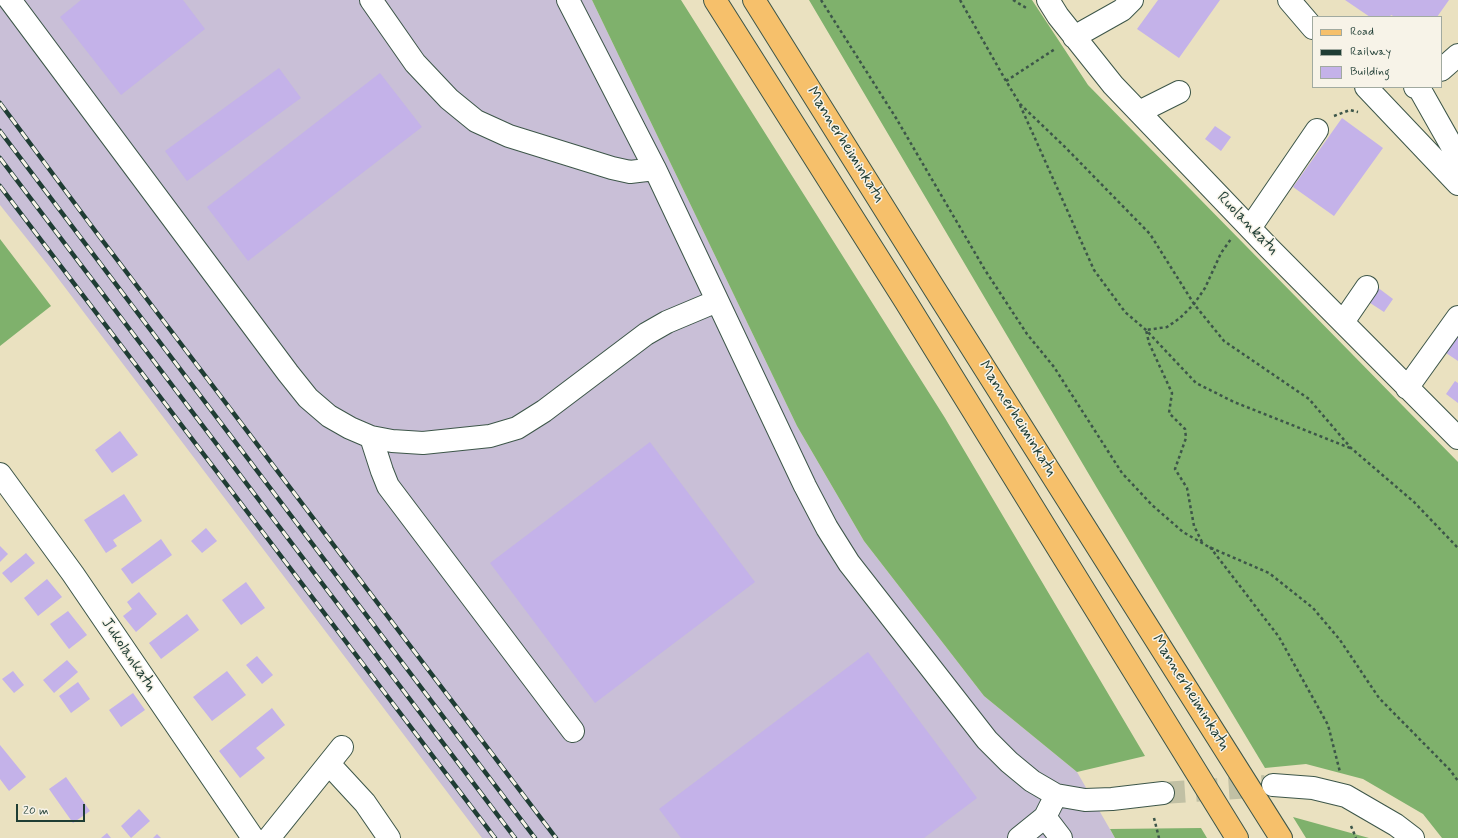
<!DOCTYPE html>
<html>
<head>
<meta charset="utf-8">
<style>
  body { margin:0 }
  #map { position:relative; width:1458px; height:838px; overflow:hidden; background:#eae1c0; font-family:Mynerve,sans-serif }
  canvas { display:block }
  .legend { position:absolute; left:1312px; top:16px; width:130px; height:72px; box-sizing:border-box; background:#f7f3e8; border:1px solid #a1aaa0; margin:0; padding:5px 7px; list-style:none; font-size:12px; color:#1f3d34 }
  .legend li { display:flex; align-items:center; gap:8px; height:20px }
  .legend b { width:20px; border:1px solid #a1aaa0 }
  .scale { position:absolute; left:16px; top:804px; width:69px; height:18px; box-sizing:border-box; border:2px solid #1f3d34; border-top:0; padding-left:5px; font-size:12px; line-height:14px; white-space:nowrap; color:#1f3d34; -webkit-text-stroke:3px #f7f3e8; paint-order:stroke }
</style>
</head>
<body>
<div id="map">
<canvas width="1458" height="838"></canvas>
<ul class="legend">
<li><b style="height:5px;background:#f6c06b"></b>Road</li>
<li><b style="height:5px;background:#1f3d34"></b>Railway</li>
<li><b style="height:11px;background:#c4b2e9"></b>Building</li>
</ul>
<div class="scale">20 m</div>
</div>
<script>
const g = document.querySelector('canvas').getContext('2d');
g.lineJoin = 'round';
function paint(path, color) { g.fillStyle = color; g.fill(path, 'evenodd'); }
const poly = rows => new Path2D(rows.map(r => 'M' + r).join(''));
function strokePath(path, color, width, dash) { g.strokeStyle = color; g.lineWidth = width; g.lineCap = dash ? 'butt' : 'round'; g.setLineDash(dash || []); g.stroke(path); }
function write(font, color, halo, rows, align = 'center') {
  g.font = font + ' Mynerve,sans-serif'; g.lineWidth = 3; g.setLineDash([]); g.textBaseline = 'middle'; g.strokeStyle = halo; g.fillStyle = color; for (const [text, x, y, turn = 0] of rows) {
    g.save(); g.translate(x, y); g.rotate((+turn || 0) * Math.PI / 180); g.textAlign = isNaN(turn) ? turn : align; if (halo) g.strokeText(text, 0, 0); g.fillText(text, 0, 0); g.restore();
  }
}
const industrial = poly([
  [0,0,592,0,797,426,864,541,984,696,1077,772,1115,838,482,838,51,269,0,205]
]);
const forest = poly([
  [592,0,681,0,945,418,1145,756,1077,772,984,696,864,541,797,426],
  [809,0,1032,0,1088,85,1458,462,1458,838,1442,838,1423,814,1363,779,1306,764,1265,768,1097,488],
  [0,239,51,306,0,346],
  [1293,817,1369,838,1306,838],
  [1201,828,1207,838,1115,838,1110,829]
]);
const building = poly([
  [81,0,183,0,205,29,121,95,60,17],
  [1158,0,1220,0,1179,58,1137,29],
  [1345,0,1449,0,1437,17,1395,17,1391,15,1390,17,1370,17],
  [279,68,301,98,187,181,165,151],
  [380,73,422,127,248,261,207,207],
  [1342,118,1383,148,1334,216,1293,187],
  [1215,126,1231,137,1221,151,1205,139],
  [1377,287,1393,299,1384,312,1367,301],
  [1458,336,1458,361,1446,353],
  [1455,381,1458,383,1458,403,1446,394],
  [120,431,138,455,112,473,95,450],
  [650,442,755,582,595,703,490,563],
  [124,494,142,521,113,540,117,546,106,553,84,520],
  [206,528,217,541,202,553,191,541],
  [161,539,172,555,132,584,121,569],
  [0,546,8,554,0,562],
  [26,553,35,563,11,583,2,573],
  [47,579,62,597,38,616,24,598],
  [246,582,265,608,241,625,222,600],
  [139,592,157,614,136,632,123,616,132,609,127,602],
  [68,611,87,635,69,649,50,624],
  [187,614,199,630,161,659,149,643],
  [868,652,977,798,924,838,681,838,659,809],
  [257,656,273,675,262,684,246,665],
  [67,660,78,672,54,693,43,680],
  [13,671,24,685,14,693,2,679],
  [227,671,246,695,212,721,193,697],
  [78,682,90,699,71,713,59,696],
  [133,693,145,710,121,727,109,710],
  [272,708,285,725,256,748,265,758,240,778,219,751],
  [0,745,26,777,9,791,0,779],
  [66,777,90,811,73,823,49,789],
  [139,809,150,821,131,838,121,826],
  [107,833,111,838,101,838],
  [157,834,161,838,153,838]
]);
const minorTunnel = poly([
  [1163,793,1265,786]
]);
const path = poly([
  [821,0,896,118,985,270,1027,334,1054,367,1122,473,1152,505,1183,532,1209,547,1269,573,1313,608,1340,640,1379,698,1450,770,1458,781],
  [960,0,1006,81,1020,104,1065,147,1150,234,1194,304,1224,341,1309,399,1351,448,1414,502,1458,548],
  [1013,0,1028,9],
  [1006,81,1055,49],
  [1020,105,1094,270,1125,312,1146,330,1196,383,1234,402,1350,448],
  [1334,116,1350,110,1358,112],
  [1202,542,1194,526,1187,488,1175,469,1186,438,1185,429,1169,413,1172,393,1149,343,1146,330,1167,327,1180,318,1194,304,1205,288,1221,253,1231,239],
  [1210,547,1279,637,1328,725,1340,772],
  [1154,818,1159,838],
  [1351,826,1356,838]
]);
const minor = poly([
  [10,0,288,373,308,398,329,416,350,428,371,437,392,441,423,443,490,436,517,428,544,411,646,334,667,322,717,301],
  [371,0,415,63,449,99,476,121,509,136,612,168,630,172,655,169],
  [568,0,655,169,805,486,827,528,849,563,987,740,1009,762,1032,781,1056,795,1085,800,1112,799,1163,793],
  [1048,0,1058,16,1113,85,1269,248,1458,438],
  [1289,0,1313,28],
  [1074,37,1122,10,1132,0],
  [1441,70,1458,55],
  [1366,87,1458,184],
  [1415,87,1419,88,1458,157],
  [1139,112,1179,92],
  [1250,228,1317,130],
  [1343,322,1367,287],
  [1407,388,1458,317],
  [371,437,382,471,388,486,573,731],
  [0,474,73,574,253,838],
  [329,764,365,803,389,838],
  [1273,785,1313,788,1346,796,1396,825,1413,838],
  [1045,817,1061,838],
  [269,838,342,747],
  [1019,838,1045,817,1056,795]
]);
const major = poly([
  [715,0,906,302,1237,838],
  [754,0,934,288,1281,838]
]);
const rail = poly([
  [0,103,96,232,556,838],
  [0,131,535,838],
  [0,158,515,838],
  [0,186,495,838]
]);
const streetNames = [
  ["Mannerheiminkatu",845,145,58],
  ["Ruolankatu",1247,224,46],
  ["Mannerheiminkatu",1017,419,58],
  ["Jukolankatu",128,655,56],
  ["Mannerheiminkatu",1190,693,58]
];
paint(industrial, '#c9bfd7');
paint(forest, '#7fb16c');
paint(building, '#c4b2e9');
strokePath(minorTunnel, '#c1c0a4', 22, [22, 11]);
strokePath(minor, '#3d5649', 24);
strokePath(major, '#3d5649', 24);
strokePath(path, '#3d5649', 2.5, [3, 3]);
strokePath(minor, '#fff', 22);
strokePath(major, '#f6c06b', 22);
strokePath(rail, '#1f3d34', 4.5);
strokePath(rail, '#f7f3e8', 3, [9]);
write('16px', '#1f3d34', '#f7f3e8', streetNames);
</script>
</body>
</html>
